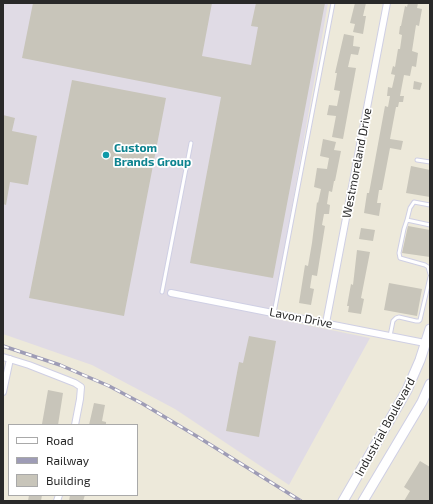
<!DOCTYPE html>
<html>
<head>
<meta charset="utf-8">
<style>
  body { margin:0 }
  #map { position:relative; width:433px; height:504px; overflow:hidden; background:#ede9da; font-family:"Exo 2",sans-serif }
  canvas { display:block }
  .frame { position:absolute; inset:0; border:4px solid #292929; pointer-events:none }
  .legend { position:absolute; left:8px; top:424px; width:130px; height:72px; box-sizing:border-box; background:#fff; border:1px solid #a9a9a9; margin:0; padding:5px 7px; list-style:none; font-size:12px; color:#292929 }
  .legend li { display:flex; align-items:center; gap:8px; height:20px }
  .legend b { width:20px; border:1px solid #a9a9a9 }
</style>
</head>
<body>
<div id="map">
<canvas width="433" height="504"></canvas>
<div class="frame"></div>
<ul class="legend">
<li><b style="height:5px;background:#fff"></b>Road</li>
<li><b style="height:5px;background:#9e9cb6"></b>Railway</li>
<li><b style="height:11px;background:#c8c5ba"></b>Building</li>
</ul>
</div>
<script>
const g = document.querySelector('canvas').getContext('2d');
g.lineJoin = 'round';
function paint(path, color) { g.fillStyle = color; g.fill(path, 'evenodd'); }
const poly = rows => new Path2D(rows.map(r => 'M' + r).join(''));
function strokePath(path, color, width, dash) { g.strokeStyle = color; g.lineWidth = width; g.lineCap = dash ? 'butt' : 'round'; g.setLineDash(dash || []); g.stroke(path); }
function write(font, color, halo, rows, align = 'center') {
  g.font = font + ' "Exo 2",sans-serif'; g.lineWidth = 3.5; g.setLineDash([]); g.textBaseline = 'middle'; g.strokeStyle = halo; g.fillStyle = color; for (const [text, x, y, turn = 0] of rows) {
    g.save(); g.translate(x, y); g.rotate((+turn || 0) * Math.PI / 180); g.textAlign = isNaN(turn) ? turn : align; if (halo) g.strokeText(text, 0, 0); g.fillText(text, 0, 0); g.restore();
  }
}
const industrial = poly([
  [3,3,328,3,272,318,370,338,289,485,175,409,92,365,3,334]
]);
const building = poly([
  [33,3,212,3,202,56,251,65,258,27,251,26,256,3,325,3,273,278,190,263,221,97,22,58],
  [355,3,366,3,363,16,366,16,363,34,353,32,355,24,350,23],
  [408,3,418,3,417,8,422,9,419,26,416,25,412,51,418,53,416,67,412,66,410,76,404,75,400,96,404,96,403,102,399,102,398,107,396,107,390,139,403,141,401,150,390,148,382,190,379,190,377,203,381,203,379,216,364,213,367,193,369,193,385,106,388,107,390,96,387,96,388,87,392,88,395,75,391,74,393,66,395,67,398,49,400,49,402,35,399,34,400,26,401,26,405,6,407,7],
  [344,34,354,36,353,46,360,47,358,55,351,54,348,67,356,68,343,139,332,137,336,116,327,115,329,105,337,106,340,91,334,90,337,73,335,73],
  [72,80,166,98,124,316,29,298],
  [414,81,422,83,420,90,413,89],
  [3,115,15,118,12,131,37,136,28,185,10,182,6,205,3,204],
  [323,139,336,142,334,150,341,151,335,181,334,181,332,192,329,191,327,204,330,205,329,214,324,214,322,225,325,226,317,276,312,275,310,288,314,289,311,305,299,303,305,265,308,266,312,243,317,202,318,203,321,189,314,187,317,168,327,169,329,158,320,156],
  [411,166,430,170,430,197,406,193],
  [408,226,430,230,430,257,402,253],
  [361,228,375,230,373,241,359,239],
  [357,250,370,252,361,298,364,299,361,314,348,312,349,306,347,306,351,284,353,285],
  [389,283,422,289,417,316,384,310],
  [249,336,276,341,259,437,226,431,239,362,243,363],
  [48,390,63,393,58,425,42,424],
  [94,403,105,405,102,421,106,422,106,425,89,425],
  [420,461,430,467,430,501,404,501,410,491,404,487],
  [29,495,42,495,41,501,28,501],
  [70,495,85,495,83,501,69,501]
]);
const service = poly([
  [417,160,430,162],
  [430,205,414,202,410,208,407,220,430,225],
  [407,220,404,229,399,253,400,258,425,265,428,267,430,274],
  [162,292,191,143],
  [274,313,333,3],
  [390,336,393,321,396,318,399,317,416,321,419,321,420,320,430,277]
]);
const minor = poly([
  [171,293,430,344],
  [326,323,387,3],
  [3,357,29,365,75,383,81,387,80,399,75,425],
  [3,392,10,359],
  [57,501,59,495]
]);
const secondary = poly([
  [343,501,407,390,420,360,430,329],
  [363,501,422,402,430,384]
]);
const rail = poly([
  [3,346,60,365,109,386,143,404,198,437,301,501]
]);
const markers = [
  [106,155,4,"#0f9aa8"]
];
const cultureNames = [
  ["Custom",114,148],
  ["Brands Group",114,162]
];
const streetNames = [
  ["Westmoreland Drive",357,163,-79],
  ["Lavon Drive",301,318,11],
  ["Industrial Boulevard",385,427,-61]
];
paint(industrial, '#e0dbe5');
paint(building, '#c8c5ba');
strokePath(service, '#cfcfe4', 5);
strokePath(minor, '#cfcfe4', 8);
strokePath(secondary, '#cfcfe4', 11);
strokePath(service, '#fff', 3);
strokePath(minor, '#fff', 6);
strokePath(secondary, '#fff', 9);
strokePath(rail, '#9e9cb6', 3.5);
strokePath(rail, '#fff', 2, [6]);
for (const [x, y, r, color] of markers) { const dot = new Path2D(); dot.arc(x, y, r, 0, 2 * Math.PI); g.fillStyle = color; g.fill(dot); strokePath(dot, '#fff', 1.5); }
write('bold 12px', '#0d838f', '#fff', cultureNames, 'left');
write('12px', '#292929', '#fff', streetNames);
</script>
</body>
</html>
